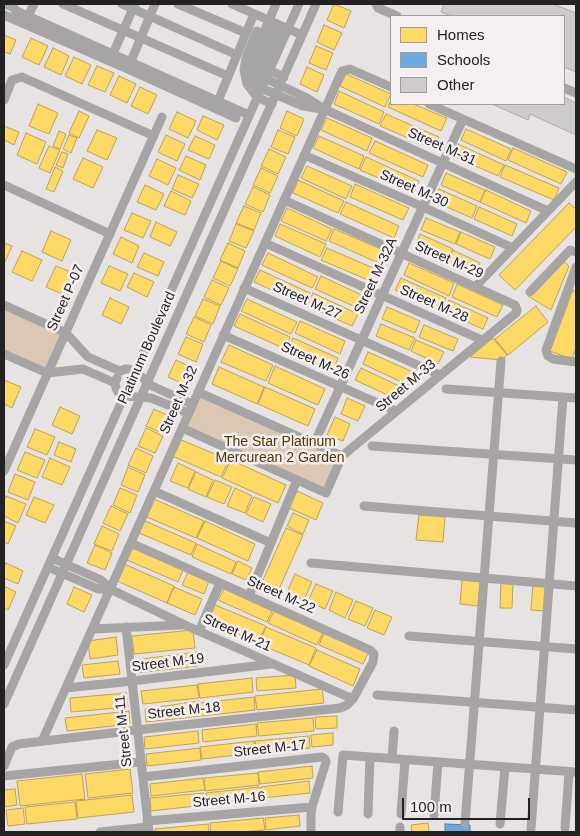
<!DOCTYPE html>
<html>
<head>
<meta charset="utf-8">
<style>
  body { margin:0 }
  #map { position:relative; width:580px; height:836px; overflow:hidden; background:#e7e3e3; font-family:Helvetica,sans-serif }
  canvas { display:block }
  .frame { position:absolute; inset:0; border:5px solid #242122; pointer-events:none }
  .legend { position:absolute; left:390px; top:15px; width:175px; height:90px; box-sizing:border-box; background:#f5eff0; border:1px solid #a19d9e; margin:0; padding:6px 9px; list-style:none; font-size:15px; color:#242122 }
  .legend li { display:flex; align-items:center; gap:10px; height:25px }
  .legend b { width:25px; border:1px solid #a19d9e }
  .scale { position:absolute; left:402px; top:798px; width:128px; height:22px; box-sizing:border-box; border:2px solid #242122; border-top:0; padding-left:6px; font-size:15px; line-height:18px; white-space:nowrap; color:#242122; -webkit-text-stroke:4px #f5eff0; paint-order:stroke }
</style>
</head>
<body>
<div id="map">
<canvas width="580" height="836"></canvas>
<div class="frame"></div>
<ul class="legend">
<li><b style="height:14px;background:#ffd966"></b>Homes</li>
<li><b style="height:14px;background:#6fa8dc"></b>Schools</li>
<li><b style="height:14px;background:#cdcbcb"></b>Other</li>
</ul>
<div class="scale">100 m</div>
</div>
<script>
const g = document.querySelector('canvas').getContext('2d');
g.lineJoin = 'round';
function paint(path, color) { g.fillStyle = color; g.fill(path, 'evenodd'); }
const poly = rows => new Path2D(rows.map(r => 'M' + r).join(''));
function strokePath(path, color, width, dash) { g.strokeStyle = color; g.lineWidth = width; g.lineCap = dash ? 'butt' : 'round'; g.setLineDash(dash || []); g.stroke(path); }
function write(font, color, halo, rows, align = 'center') {
  g.font = font + ' Helvetica,sans-serif'; g.lineWidth = 5; g.setLineDash([]); g.textBaseline = 'middle'; g.strokeStyle = halo; g.fillStyle = color; for (const [text, x, y, turn = 0] of rows) {
    g.save(); g.translate(x, y); g.rotate((+turn || 0) * Math.PI / 180); g.textAlign = isNaN(turn) ? turn : align; if (halo) g.strokeText(text, 0, 0); g.fillText(text, 0, 0); g.restore();
  }
}
const green = poly([
  [4,305,66,333,47,373,4,354],
  [198,392,342,456,326,493,182,428]
]);
const homes = poly([
  [334,4,351,11,344,28,327,20,334,4],
  [324,25,342,33,334,50,317,42,324,25],
  [4,35,16,40,10,54,4,52,4,35],
  [31,38,48,46,39,65,22,57,31,38],
  [316,46,333,53,326,70,309,63,316,46],
  [53,48,69,56,61,75,44,67,53,48],
  [74,57,91,65,82,84,65,76,74,57],
  [97,66,114,73,105,92,88,85,97,66],
  [307,67,324,75,317,92,300,84,307,67],
  [346,74,391,94,385,107,340,86,346,74],
  [119,76,136,84,127,103,110,95,119,76],
  [140,87,157,95,148,114,131,106,140,87],
  [339,91,384,112,379,124,334,104,339,91],
  [391,100,391,104,413,104,447,118,441,131,388,107,391,100],
  [38,104,58,113,49,134,29,126,38,104],
  [79,111,89,116,79,138,69,133,79,111],
  [287,111,304,119,297,136,280,128,287,111],
  [177,112,196,121,188,138,169,129,177,112],
  [386,114,439,137,434,149,380,126,386,114],
  [203,116,224,125,217,140,197,130,203,116],
  [327,118,372,138,367,151,321,130,327,118],
  [4,126,19,132,14,145,4,140,4,126],
  [466,129,511,149,506,161,461,140,466,129],
  [97,130,117,138,107,160,87,151,97,130],
  [278,130,295,137,288,154,271,147,278,130],
  [59,131,66,134,60,149,53,146,59,131],
  [26,133,46,142,37,164,17,155,26,133],
  [69,135,77,138,71,153,63,149,69,135],
  [166,135,185,144,177,161,158,152,166,135],
  [195,136,215,145,209,159,188,150,195,136],
  [319,136,364,156,359,169,313,148,319,136],
  [375,141,428,165,423,177,369,153,375,141],
  [458,144,504,165,498,176,453,156,458,144],
  [49,146,60,150,50,173,39,168,49,146],
  [513,148,567,172,561,184,508,160,513,148],
  [269,149,286,157,278,174,261,166,269,149],
  [62,152,68,154,63,168,56,165,62,152],
  [186,156,206,165,200,180,179,170,186,156],
  [366,157,419,181,414,193,360,170,366,157],
  [83,158,103,167,93,188,73,179,83,158],
  [157,159,176,168,168,185,149,176,157,159],
  [505,165,559,188,554,200,500,177,505,165],
  [307,166,352,186,346,199,301,178,307,166],
  [55,167,63,171,54,192,46,189,55,167],
  [261,168,278,176,270,193,253,185,261,168],
  [446,173,485,190,480,202,441,185,446,173],
  [178,175,199,184,192,198,172,189,178,175],
  [298,180,344,201,338,213,293,193,298,180],
  [355,184,409,208,403,220,350,197,355,184],
  [145,185,164,194,156,210,137,202,145,185],
  [253,187,270,195,263,212,245,204,253,187],
  [439,189,477,206,472,218,433,201,439,189],
  [486,190,531,211,526,223,480,202,486,190],
  [171,191,191,201,185,215,164,206,171,191],
  [346,202,399,226,394,238,340,214,346,202],
  [569,203,576,209,576,227,515,290,499,275,569,203],
  [244,206,261,213,254,230,236,223,244,206],
  [479,207,517,224,512,236,474,219,479,207],
  [287,208,332,229,326,241,281,221,287,208],
  [132,213,151,221,143,238,124,230,132,213],
  [426,218,460,232,455,244,421,230,426,218],
  [156,222,177,232,170,246,150,237,156,222],
  [236,224,254,231,246,248,229,241,236,224],
  [280,224,326,244,320,257,275,236,280,224],
  [334,229,388,252,383,265,329,241,334,229],
  [51,231,71,240,62,261,42,252,51,231],
  [461,232,495,247,490,259,456,244,461,232],
  [420,234,453,249,448,261,415,246,420,234],
  [121,237,139,246,132,263,113,254,121,237],
  [4,243,12,246,4,264,4,243],
  [228,243,245,251,238,268,220,260,228,243],
  [327,248,380,271,375,283,321,260,327,248],
  [453,250,480,263,475,274,448,261,453,250],
  [22,251,42,260,32,281,12,272,22,251],
  [144,253,164,262,158,276,137,267,144,253],
  [268,253,318,277,312,288,262,265,268,253],
  [221,261,238,269,230,286,213,278,221,261],
  [563,261,569,266,551,310,528,296,563,261],
  [409,263,454,283,449,296,404,275,409,263],
  [56,266,76,274,67,296,46,287,56,266],
  [109,266,128,274,120,291,101,283,109,266],
  [260,270,310,293,305,305,254,282,260,270],
  [134,273,154,282,147,297,127,287,134,273],
  [321,276,366,297,360,309,315,289,321,276],
  [401,278,446,298,440,311,395,290,401,278],
  [212,280,229,288,221,305,204,297,212,280],
  [457,284,503,305,497,317,452,297,457,284],
  [573,290,576,292,576,348,572,359,550,351,573,290],
  [313,293,358,314,352,326,307,306,313,293],
  [110,298,129,307,121,324,102,315,110,298],
  [203,299,220,306,213,324,195,316,203,299],
  [247,299,297,322,291,334,241,311,247,299],
  [449,300,488,318,483,329,444,312,449,300],
  [536,306,548,322,508,355,495,339,536,306],
  [387,307,420,321,415,333,382,319,387,307],
  [240,314,290,337,285,349,234,326,240,314],
  [194,317,211,325,204,342,186,334,194,317],
  [300,321,345,341,340,354,295,333,300,321],
  [381,324,415,338,409,350,376,336,381,324],
  [424,325,458,339,453,351,419,337,424,325],
  [186,337,203,344,196,362,178,354,186,337],
  [293,338,338,358,333,371,287,350,293,338],
  [493,338,507,355,502,360,470,357,493,338],
  [416,340,444,352,438,364,411,351,416,340],
  [229,345,273,365,266,381,221,362,229,345],
  [368,352,413,372,408,385,363,364,368,352],
  [176,360,193,368,186,385,168,377,176,360],
  [275,366,325,389,318,405,268,383,275,366],
  [219,367,264,387,257,404,212,384,219,367],
  [361,368,399,386,394,398,355,380,361,368],
  [4,380,21,387,12,408,4,404,4,380],
  [265,387,315,409,308,426,258,404,265,387],
  [347,398,365,406,358,421,341,414,347,398],
  [60,407,80,416,72,434,52,425,60,407],
  [154,409,171,417,164,434,146,426,154,409],
  [335,417,350,424,343,441,327,435,335,417],
  [146,428,163,436,155,453,138,446,146,428],
  [35,429,55,437,47,455,27,447,35,429],
  [179,439,229,460,221,477,172,456,179,439],
  [59,442,76,449,71,462,54,455,59,442],
  [136,448,153,456,146,473,128,465,136,448],
  [25,452,45,460,37,478,17,470,25,452],
  [50,458,70,467,62,485,42,477,50,458],
  [231,460,286,485,278,503,222,478,231,460],
  [178,463,195,471,188,488,170,481,178,463],
  [128,467,145,475,138,492,121,485,128,467],
  [196,472,213,480,206,497,188,489,196,472],
  [15,474,35,482,28,500,8,492,15,474],
  [215,480,232,487,224,504,207,497,215,480],
  [120,488,137,495,130,513,113,505,120,488],
  [235,488,252,496,245,513,227,506,235,488],
  [297,491,323,503,316,520,289,508,297,491],
  [6,496,26,504,18,523,4,516,4,501,6,496],
  [34,497,54,505,45,523,26,515,34,497],
  [254,497,271,504,263,522,246,514,254,497],
  [154,499,204,521,196,538,147,517,154,499],
  [111,506,128,514,120,531,103,523,111,506],
  [293,513,309,520,303,534,287,526,293,513],
  [419,515,445,517,443,542,416,540,419,515],
  [4,521,16,526,8,544,4,542,4,521],
  [145,521,196,543,191,555,139,533,145,521],
  [205,521,255,544,248,561,197,538,205,521],
  [102,526,119,534,112,551,94,544,102,526],
  [286,528,303,535,276,596,259,589,286,528],
  [197,544,236,562,231,574,192,557,197,544],
  [95,545,112,553,105,570,87,563,95,545],
  [132,548,183,570,178,582,127,560,132,548],
  [238,561,252,568,246,580,232,574,238,561],
  [6,563,23,571,18,584,4,578,4,568,6,563],
  [124,564,174,586,167,603,117,581,124,564],
  [188,572,209,581,204,594,182,585,188,572],
  [295,574,312,582,304,600,287,592,295,574],
  [462,580,480,582,478,606,460,604,462,580],
  [501,582,513,583,512,608,500,608,501,582],
  [316,584,333,591,325,609,308,601,316,584],
  [533,584,546,585,544,611,531,610,533,584],
  [4,586,16,592,8,610,4,608,4,586],
  [74,587,92,595,84,612,67,604,74,587],
  [174,587,202,599,195,615,167,603,174,587],
  [224,589,272,611,267,622,218,600,224,589],
  [336,592,353,600,345,618,329,610,336,592],
  [356,601,373,608,365,626,348,619,356,601],
  [215,605,266,626,258,643,208,621,215,605],
  [375,610,392,617,384,635,367,628,375,610],
  [274,611,323,633,317,645,268,623,274,611],
  [266,627,316,648,309,665,259,644,266,627],
  [193,630,195,648,134,654,132,636,193,630],
  [324,633,368,653,363,664,319,645,324,633],
  [116,637,118,655,90,659,88,641,116,637],
  [317,650,360,669,353,686,309,666,317,650],
  [197,652,198,666,136,673,134,660,197,652],
  [118,661,120,674,84,678,82,665,118,661],
  [295,675,296,688,257,691,256,678,295,675],
  [252,678,253,692,200,698,198,684,252,678],
  [197,685,199,698,143,704,141,691,197,685],
  [322,689,324,703,257,710,255,696,322,689],
  [126,693,128,707,71,712,70,698,126,693],
  [254,697,255,710,202,716,200,703,254,697],
  [199,701,201,716,146,722,145,709,199,701],
  [129,711,130,724,67,731,65,718,129,711],
  [337,716,337,728,316,729,315,717,337,716],
  [313,718,314,731,259,736,257,723,313,718],
  [256,724,257,736,203,742,202,730,256,724],
  [198,731,199,743,145,749,144,737,198,731],
  [333,733,333,745,312,747,311,735,333,733],
  [309,736,310,748,257,753,255,741,309,736],
  [254,741,255,753,202,759,200,747,254,741],
  [200,748,201,760,147,766,146,754,200,748],
  [312,766,313,778,260,784,258,772,312,766],
  [130,769,133,793,88,798,85,774,130,769],
  [258,773,259,785,205,791,204,778,258,773],
  [82,774,85,799,20,806,17,781,82,774],
  [203,778,205,790,151,796,150,784,203,778],
  [309,781,310,793,262,798,261,787,309,781],
  [259,787,261,799,207,805,206,793,259,787],
  [15,789,17,805,4,807,4,790,15,789],
  [203,793,205,805,151,811,150,798,203,793],
  [132,795,134,812,78,818,76,801,132,795],
  [75,802,77,819,27,824,25,807,75,802],
  [23,808,25,824,8,826,6,810,23,808],
  [299,815,300,826,266,830,265,818,299,815],
  [263,818,265,830,240,832,211,832,210,823,263,818],
  [428,823,429,832,412,832,411,825,428,823],
  [208,824,209,832,155,832,155,829,208,824]
]);
const schools = poly([
  [445,824,470,825,470,832,445,832,445,824]
]);
const building = poly([
  [444,4,553,4,576,13,576,72,564,67,564,16,452,16,441,12,444,4],
  [564,97,576,103,576,135,530,114,528,120,492,104,564,104,564,97]
]);
const minor = poly([
  [6,4,14,8,15,10,28,16,249,115],
  [63,4,228,76],
  [122,4,237,55],
  [178,4,246,33],
  [232,4,302,35],
  [276,4,252,60,251,71,254,81,261,88,303,106,322,109],
  [376,4,378,8,397,16],
  [4,15,128,69,236,118],
  [28,16,34,4],
  [275,23,258,62,260,76,307,98,324,109,548,211],
  [281,26,264,65,269,70,284,77],
  [257,31,246,58,244,70,247,84,257,97,272,104],
  [111,58,135,4],
  [129,66,155,4],
  [564,88,576,93],
  [4,100,12,80,22,77,154,136],
  [218,101,254,14],
  [429,104,576,169],
  [304,155,423,207,513,248],
  [4,185,110,234],
  [265,243,482,340],
  [576,267,546,350,548,356,553,359,576,362],
  [475,287,576,182],
  [244,288,440,375],
  [530,292,570,250,576,252],
  [4,305,66,333,88,357,120,371,125,369,128,369,135,371,152,386,192,404],
  [223,335,396,411],
  [4,354,47,373,83,369,115,383],
  [117,378,115,383,116,388,118,392,124,396,151,398,188,413],
  [446,389,576,398],
  [198,392,342,456],
  [182,428,326,493,342,456,516,313,517,310,515,305,284,200],
  [314,444,463,119],
  [372,446,576,460],
  [4,471,162,117],
  [154,491,271,543],
  [364,506,576,523],
  [52,558,101,580,110,589,185,625,353,699],
  [311,563,576,586],
  [48,567,98,589,110,589],
  [249,596,297,480],
  [126,627,149,832],
  [92,629,182,625],
  [199,631,220,583],
  [409,636,576,649],
  [4,665,299,4],
  [66,688,132,681,271,664],
  [377,695,576,710],
  [4,704,316,4],
  [42,741,342,71,350,69,391,87],
  [392,759,394,731],
  [4,766,12,747,19,744,137,730,340,708,347,705,353,699,373,662,374,654,370,650,131,543],
  [4,776,141,762],
  [143,777,322,757,325,759,326,762,312,807,311,815,311,832],
  [338,812,343,755,576,772],
  [368,814,370,757],
  [401,814,405,760],
  [434,815,438,762],
  [147,821,312,807],
  [465,823,501,361],
  [500,824,505,767],
  [400,827,400,832],
  [565,828,569,772],
  [531,829,563,397],
  [100,832,148,827]
]);
const streetNames = [
  ["Street M-31",442,147,24],
  ["Street M-30",414,189,24],
  ["Street M-29",449,260,24],
  ["Street M-32A",376,276,-65],
  ["Street P-07",66,298,-66],
  ["Street M-27",307,301,24],
  ["Street M-28",434,304,24],
  ["Platinum Boulevard",147,348,-66],
  ["Street M-26",315,361,24],
  ["Street M-33",406,386,-40],
  ["Street M-32",179,400,-66],
  ["Street M-22",281,595,24],
  ["Street M-21",237,633,24],
  ["Street M-19",168,663,-7],
  ["Street M-18",184,711,-6],
  ["Street M-11",124,731,-96],
  ["Street M-17",270,749,-6],
  ["Street M-16",229,800,-5]
];
const parkNames = [
  ["The Star Platinum",280,442],
  ["Mercurean 2 Garden",280,458]
];
paint(green, '#dac8b5');
paint(homes, '#ffd966');
strokePath(homes, '#bda252', 1);
paint(schools, '#6fa8dc');
strokePath(schools, '#5880a4', 1);
paint(building, '#cdcbcb');
strokePath(building, '#aca9a9', 1);
strokePath(minor, '#a6a4a4', 9);
write('14px', '#242122', '#f5eff0', streetNames);
write('14px', '#563200', '#f5eff0', parkNames);
</script>
</body>
</html>
